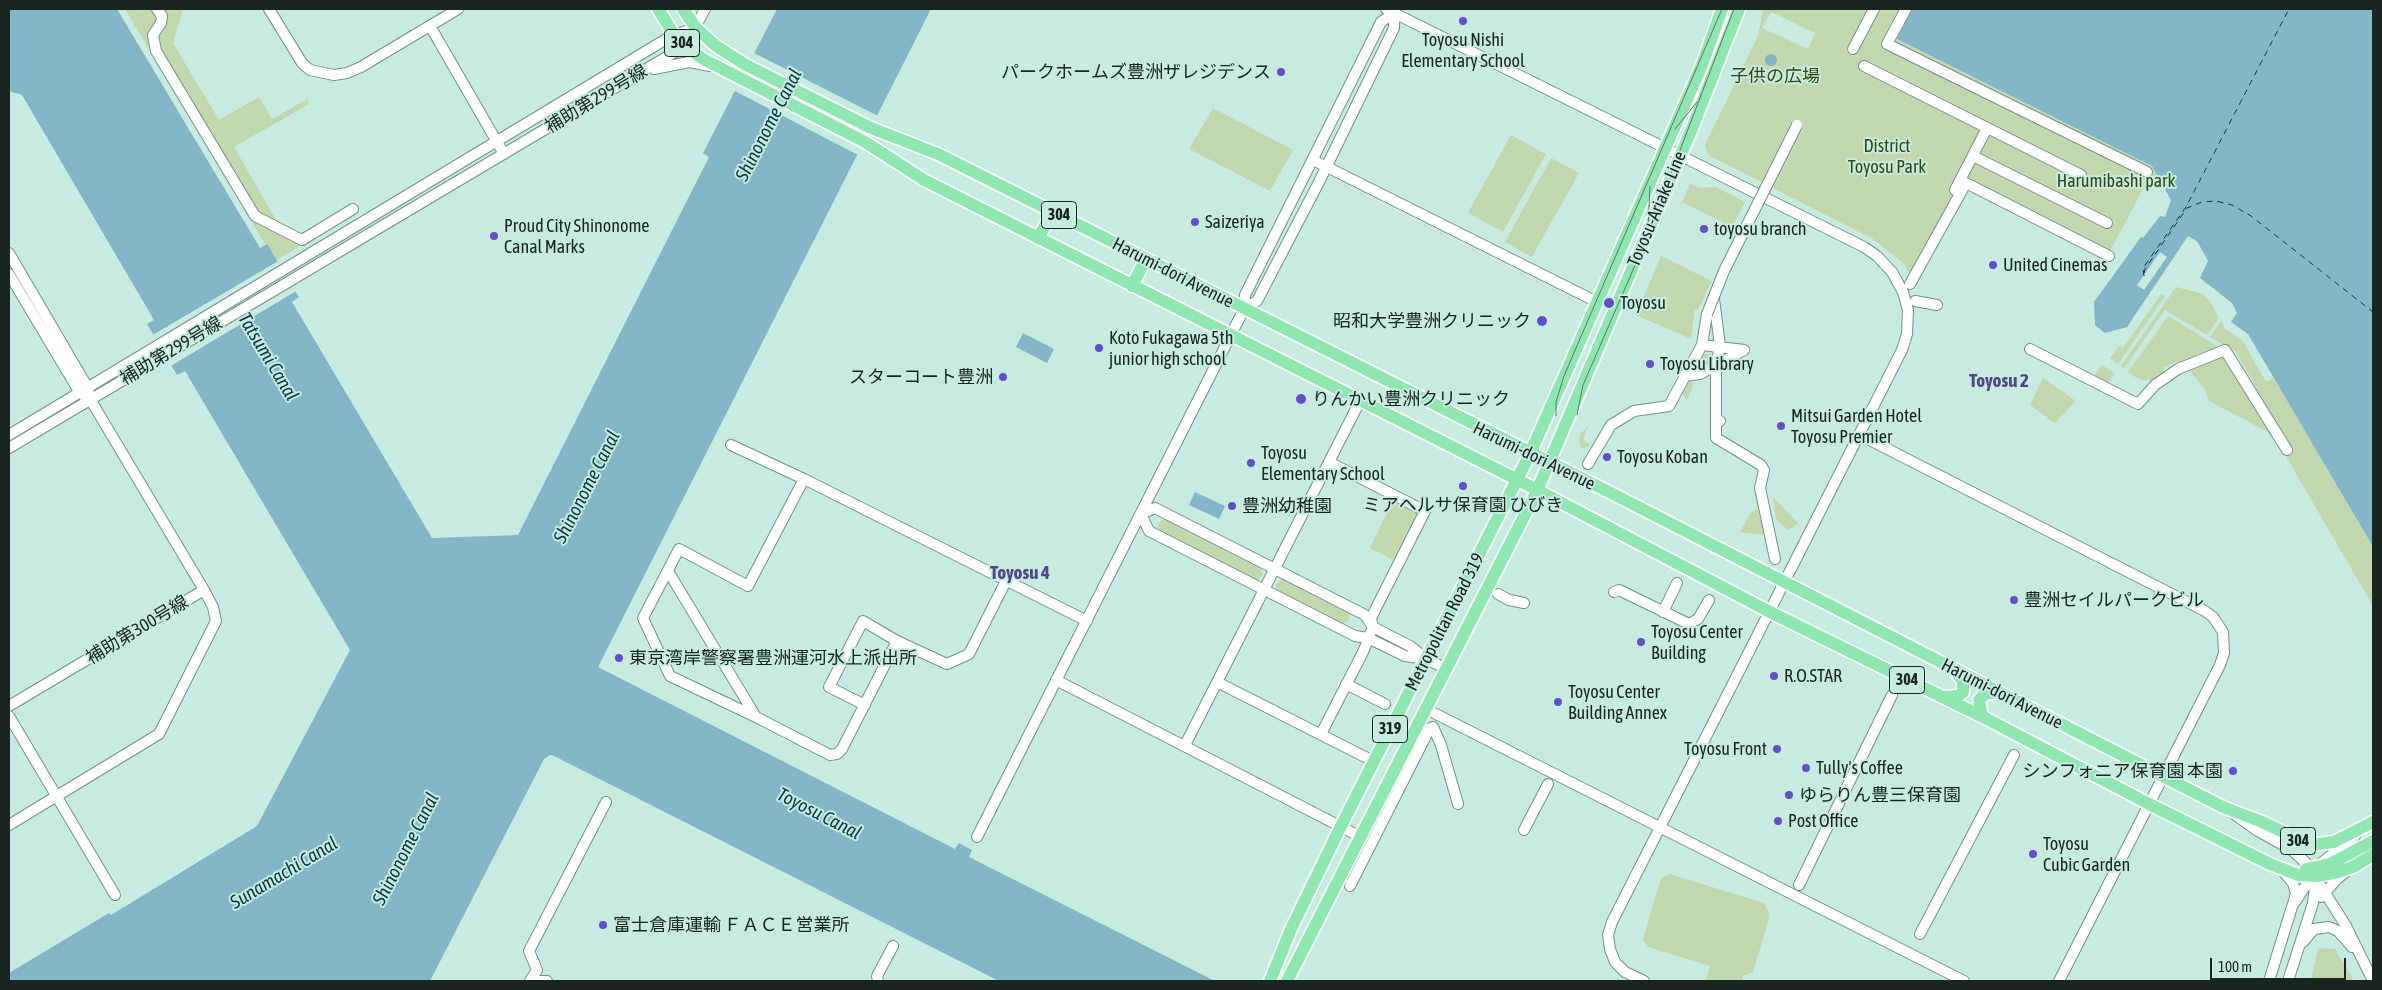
<!DOCTYPE html>
<html>
<head>
<meta charset="utf-8">
<style>
  body { margin:0 }
  #map { position:relative; width:2382px; height:990px; overflow:hidden; background:#c7ebe0; font-family:"Asap Condensed",sans-serif }
  canvas { display:block }
  .frame { position:absolute; inset:0; border:10px solid #182521; pointer-events:none }
  .scale { position:absolute; left:2210px; top:958px; width:136px; height:22px; box-sizing:border-box; border:2px solid #182521; border-top:0; padding-left:6px; font-size:15px; line-height:18px; white-space:nowrap; color:#182521; -webkit-text-stroke:4px #c7ebe0; paint-order:stroke }
</style>
</head>
<body>
<div id="map">
<canvas width="2382" height="990"></canvas>
<div class="frame"></div>
<div class="scale">100 m</div>
</div>
<script>
const g = document.querySelector('canvas').getContext('2d');
g.lineJoin = 'round';
function paint(path, color) { g.fillStyle = color; g.fill(path, 'evenodd'); }
const poly = rows => new Path2D(rows.map(r => 'M' + r).join(''));
function strokePath(path, color, width, dash) { g.strokeStyle = color; g.lineWidth = width; g.lineCap = dash ? 'butt' : 'round'; g.setLineDash(dash || []); g.stroke(path); }
function write(font, color, halo, rows, align = 'center') {
  g.font = font + ' "Asap Condensed","Noto Sans JP",sans-serif'; g.lineWidth = 4; g.setLineDash([]); g.textBaseline = 'middle'; g.strokeStyle = halo; g.fillStyle = color; for (const [text, x, y, turn = 0] of rows) {
    g.save(); g.translate(x, y); g.rotate((+turn || 0) * Math.PI / 180); g.textAlign = isNaN(turn) ? turn : align; if (halo) g.strokeText(text, 0, 0); g.fillText(text, 0, 0); g.restore();
  }
}
const green = poly([
  [125,9,183,9,173,43,219,120,259,97,272,119,307,99,309,104,234,147,279,225,300,236,345,219,275,261],
  [1763,9,1912,9,1897,39,2152,166,2160,180,2159,182,2149,178,2110,251,1965,179,1910,274,1902,262,1873,239,1708,155,1705,145,1758,36],
  [1771,12,1815,33,1808,49,1762,28],
  [1213,108,1293,150,1270,191,1189,149],
  [1511,135,1546,154,1503,232,1468,213],
  [1551,158,1579,173,1532,257,1505,242],
  [1690,184,1700,188,1716,187,1745,202,1732,227,1682,202],
  [1661,256,1712,281,1698,310,1695,309,1691,339,1636,315],
  [2176,287,2203,294,2210,301,2219,318,2207,335,2165,310,2124,369,2121,366],
  [2161,294,2165,296,2118,364,2110,358,2119,346,2123,348],
  [2168,316,2222,349,2192,361,2176,362,2164,367,2162,375,2154,380,2143,380,2133,376,2128,372],
  [2221,321,2225,329,2243,341,2266,382,2274,378,2373,548,2373,606,2249,393,2259,386,2256,387,2235,351,2210,337],
  [2224,352,2270,433,2209,401,2204,388,2187,367],
  [1711,353,1711,362,1696,370,1698,356],
  [2102,365,2115,374,2106,386,2092,379],
  [2043,378,2076,401,2055,423,2030,405],
  [1690,382,1694,382,1687,400,1681,392],
  [1588,425,1584,437,1585,442,1591,445,1595,443,1582,449,1579,443,1580,435],
  [1773,497,1798,523,1792,528,1788,530,1776,519],
  [1393,500,1417,511,1418,515,1395,561,1370,548],
  [1759,508,1764,524,1763,535,1740,532,1750,513],
  [1165,518,1262,568,1262,576,1255,581,1160,534,1158,524],
  [1283,578,1349,612,1349,620,1340,625,1277,592,1276,584],
  [1670,874,1764,903,1770,915,1753,972,1743,976,1742,981,1706,981,1710,966,1648,947,1643,939,1661,878],
  [2318,948,2335,949,2354,981,2319,981,2311,979]
]);
const water = poly([
  [9,9,117,9,260,248,267,244,299,297,292,302,432,538,518,535,709,157,703,153,777,9,931,9,598,667,955,849,959,843,972,850,969,857,1215,981,999,981,554,756,550,755,544,759,430,981,9,981,9,973,109,913,111,915,257,826,350,650,185,371,177,375,147,324,154,320,22,95,9,91],
  [1912,9,2373,9,2373,547,2248,334,2231,322,2237,313,2232,303,2200,278,2208,261,2197,241,2188,236,2127,327,2105,333,2095,325,2094,302,2141,237,2143,238,2160,216,2165,217,2171,200,2152,166,1897,39],
  '1765 60a6 6 0 1 1 12 0a6 6 0 1 1-12 0Z',
  [1023,333,1054,349,1047,363,1016,347],
  [1195,492,1225,506,1219,519,1189,505]
]);
const pier = poly([
  [752,52,878,116,858,155,733,90],
  [2160,252,2167,257,2144,290,2137,285],
  [280,260,298,290,169,367,151,336]
]);
const ferry = poly([
  [2144,273,2145,269,2187,208,2202,202,2216,201,2232,205,2251,216,2373,312],
  [2144,276,2143,268,2186,207,2289,9]
]);
const minor = poly([
  [157,9,162,16,161,23,153,35,156,51,255,216,302,240,353,209],
  [269,9,302,63,310,70,334,75,347,73,361,67,458,9],
  [1386,9,1864,247,1877,256,1892,272,1903,292,1908,310,1907,334,1902,350,1612,922,1608,935,1610,949,1615,962,1625,972,1644,981],
  [1906,9,1887,44,2147,172],
  [430,26,504,154],
  [1853,49,1874,9],
  [1864,66,2081,175],
  [654,69,689,62,710,66],
  [1973,156,2107,223],
  [1313,160,1597,302],
  [1955,190,1987,128],
  [9,253,88,388,90,399,204,590,9,706],
  [9,274,80,393,85,396],
  [1910,284,1966,183,2109,256],
  [1714,299,1720,346,1716,365,1716,419,1720,421],
  [1915,301,1937,305],
  [1244,309,1257,301,1319,182,1394,28,1394,13],
  [1702,345,1744,350],
  [2030,349,2138,404,2155,385,2178,369,2225,350,2287,450],
  [1684,376,1700,374,1744,350],
  [1716,419,1716,438,1761,465,1764,470,1760,488,1775,559],
  [9,435,673,35,696,28],
  [1860,435,2205,611,2213,617,2223,632,2224,653,2220,665,2059,981],
  [731,445,804,479,1087,621],
  [9,448,685,46,705,9],
  [1588,464,1611,425,1634,411,1669,406,1702,345,1707,314],
  [668,571,756,717,830,755,837,754,842,749,897,641,947,664,969,654,1006,581],
  [1614,592,1619,590,1689,624,1698,619,1709,600],
  [1498,594,1509,600,1524,603],
  [1663,612,1677,583],
  [1426,659,1405,656,1368,638,1355,636,1149,531,1141,514,1155,508,1275,569,1365,615,1373,627,1410,646,1426,659,1447,669],
  [1056,680,1361,837],
  [1217,682,1373,761],
  [1346,684,1385,704],
  [865,705,829,687,863,621,897,641],
  [1426,709,1964,981],
  [9,716,115,895],
  [756,717,670,676,643,618,679,549,748,586,804,479],
  [1433,727,1441,745,1458,804],
  [1321,734,1363,652,1373,627,1371,618,1425,511,1329,462],
  [1185,745,1360,401],
  [2234,814,2256,830,2292,850,2306,863,2346,926,2373,981],
  [9,825,159,734,216,621,213,607,204,590],
  [1524,830,1548,784],
  [977,837,1244,309,1245,295,1381,22,1394,13],
  [1799,885,1892,695],
  [1350,886,1430,728],
  [2321,897,2337,879,2348,870],
  [2295,902,2319,865,2355,836],
  [1920,934,2014,755],
  [2303,942,2314,929,2329,927,2338,931,2352,947],
  [530,981,537,970,529,951,606,802],
  [531,981,547,981],
  [878,981,877,976,893,946],
  [2269,981,2296,894,2293,883,2281,869],
  [2288,981,2313,903,2316,878]
]);
const major = poly([
  [658,9,678,41,703,59,865,142,924,180,1518,480,1770,612,1987,719,2149,804,2270,864,2298,875,2318,876,2338,872,2353,867,2373,855],
  [683,9,696,28,716,46,746,65,871,128,938,154,1615,495,2225,808,2260,821,2311,845,2334,842,2373,822],
  [1038,238,1053,212],
  [1132,286,1146,259],
  [1944,697,1958,696,1963,692,1963,681,1955,671],
  [1987,719,1982,716,1979,700,1985,694,1997,692],
  [2306,869,2330,864,2373,841],
  [1270,981,1291,929,1341,826,1530,454,1702,65,1722,9],
  [1287,981,1537,491,1691,131,1739,9]
]);
const tram = poly([
  [1675,129,1697,102],
  [1648,228,1650,186],
  [1577,415,1583,385,1643,247,1734,9],
  [1556,416,1556,402,1564,376,1722,9]
]);
const minorBridge = poly([
  [1707,314,1724,271,1797,125]
]);
const markers = [
  [1463,21,5,"#644ec7"],
  [1281,72,5,"#644ec7"],
  [1195,222,5,"#644ec7"],
  [1704,229,5,"#644ec7"],
  [494,236,5,"#644ec7"],
  [1993,265,5,"#644ec7"],
  [1609,303,6,"#644ec7"],
  [1542,321,6,"#644ec7"],
  [1099,348,5,"#644ec7"],
  [1650,364,5,"#644ec7"],
  [1003,377,5,"#644ec7"],
  [1301,399,6,"#644ec7"],
  [1781,426,5,"#644ec7"],
  [1607,457,5,"#644ec7"],
  [1251,463,5,"#644ec7"],
  [1463,486,5,"#644ec7"],
  [1232,506,5,"#644ec7"],
  [2014,600,5,"#644ec7"],
  [1641,642,5,"#644ec7"],
  [619,658,5,"#644ec7"],
  [1774,676,5,"#644ec7"],
  [1558,702,5,"#644ec7"],
  [1777,749,5,"#644ec7"],
  [1806,768,5,"#644ec7"],
  [2233,771,5,"#644ec7"],
  [1789,795,5,"#644ec7"],
  [1778,821,5,"#644ec7"],
  [2033,854,5,"#644ec7"],
  [603,925,5,"#644ec7"]
];
const shields = [
  [682,43,35],
  [1059,215,35],
  [1907,680,35],
  [1390,729,35],
  [2298,841,35]
];
const shieldNames = [
  ["304",682,43],
  ["304",1059,215],
  ["304",1907,680],
  ["319",1390,729],
  ["304",2298,841]
];
const poiNames = [
  ["Toyosu Nishi",1463,40,"center"],
  ["Elementary School",1463,61,"center"],
  ["パークホームズ豊洲ザレジデンス",1271,72,"right"],
  ["Saizeriya",1205,222],
  ["Proud City Shinonome",504,226],
  ["Canal Marks",504,247],
  ["toyosu branch",1714,229],
  ["United Cinemas",2003,265],
  ["Toyosu",1620,303],
  ["昭和大学豊洲クリニック",1531,321,"right"],
  ["Koto Fukagawa 5th",1109,338],
  ["junior high school",1109,359],
  ["Toyosu Library",1660,364],
  ["スターコート豊洲",993,377,"right"],
  ["りんかい豊洲クリニック",1312,399],
  ["Mitsui Garden Hotel",1791,416],
  ["Toyosu Premier",1791,437],
  ["Toyosu",1261,453],
  ["Elementary School",1261,474],
  ["Toyosu Koban",1617,457],
  ["ミアヘルサ保育園 ひびき",1463,505,"center"],
  ["豊洲幼稚園",1242,506],
  ["豊洲セイルパークビル",2024,600],
  ["Toyosu Center",1651,632],
  ["Building",1651,653],
  ["東京湾岸警察署豊洲運河水上派出所",629,658],
  ["R.O.STAR",1784,676],
  ["Toyosu Center",1568,692],
  ["Building Annex",1568,713],
  ["Toyosu Front",1767,749,"right"],
  ["Tully's Coffee",1816,768],
  ["シンフォニア保育園 本園",2223,771,"right"],
  ["ゆらりん豊三保育園",1799,795],
  ["Post Office",1788,821],
  ["Toyosu",2043,844],
  ["Cubic Garden",2043,865],
  ["富士倉庫運輸 ＦＡＣＥ営業所",613,925]
];
const parkNames = [
  ["子供の広場",1775,76],
  ["District",1887,146],
  ["Toyosu Park",1887,167],
  ["Harumibashi park",2116,181]
];
const streetNames = [
  ["補助第299号線",596,99,-31],
  ["Toyosu-Ariake Line",1657,209,-67],
  ["Harumi-dori Avenue",1173,273,27],
  ["補助第299号線",171,351,-31],
  ["Harumi-dori Avenue",1534,456,26],
  ["Metropolitan Road 319",1445,622,-63],
  ["補助第300号線",137,630,-31],
  ["Harumi-dori Avenue",2002,694,27]
];
const waterNames = [
  ["Shinonome Canal",769,125,-63],
  ["Tatsumi Canal",268,357,59],
  ["Shinonome Canal",587,487,-63],
  ["Toyosu Canal",819,814,27],
  ["Shinonome Canal",406,849,-63],
  ["Sunamachi Canal",284,873,-31]
];
const neighbourhoodNames = [
  ["Toyosu 2",1999,381],
  ["Toyosu 4",1020,573]
];
paint(green, '#c3d7af');
paint(water, '#83b6c6');
paint(pier, '#c7ebe0');
strokePath(ferry, '#0a3a46', 1, [6, 5]);
strokePath(minor, '#719288', 12);
strokePath(major, '#fff', 15);
strokePath(minor, '#fff', 10);
strokePath(major, '#90e6b0', 12);
strokePath(tram, '#5e746d', 1);
strokePath(minorBridge, '#719288', 12, []);
strokePath(minorBridge, '#fff', 10);
for (const [x, y, r, color] of markers) { const dot = new Path2D(); dot.arc(x, y, r, 0, 2 * Math.PI); g.fillStyle = color; g.fill(dot); strokePath(dot, '#c7ebe0', 2); }
for (const [x, y, w] of shields) { const box = new Path2D(); box.roundRect(x - w / 2, y - 13.5, w, 27, 4); g.fillStyle = '#c7ebe0'; g.fill(box); strokePath(box, '#182521', 1); }
write('bold 16px', '#182521', null, shieldNames);
write('18px', '#182521', '#c7ebe0', poiNames, 'left');
write('18px', '#31490f', '#c7ebe0', parkNames);
write('18px', '#182521', '#c7ebe0', streetNames);
write('italic 19px', '#0a3a46', '#c7ebe0', waterNames);
write('bold 19px', '#504987', '#c7ebe0', neighbourhoodNames);
</script>
</body>
</html>
